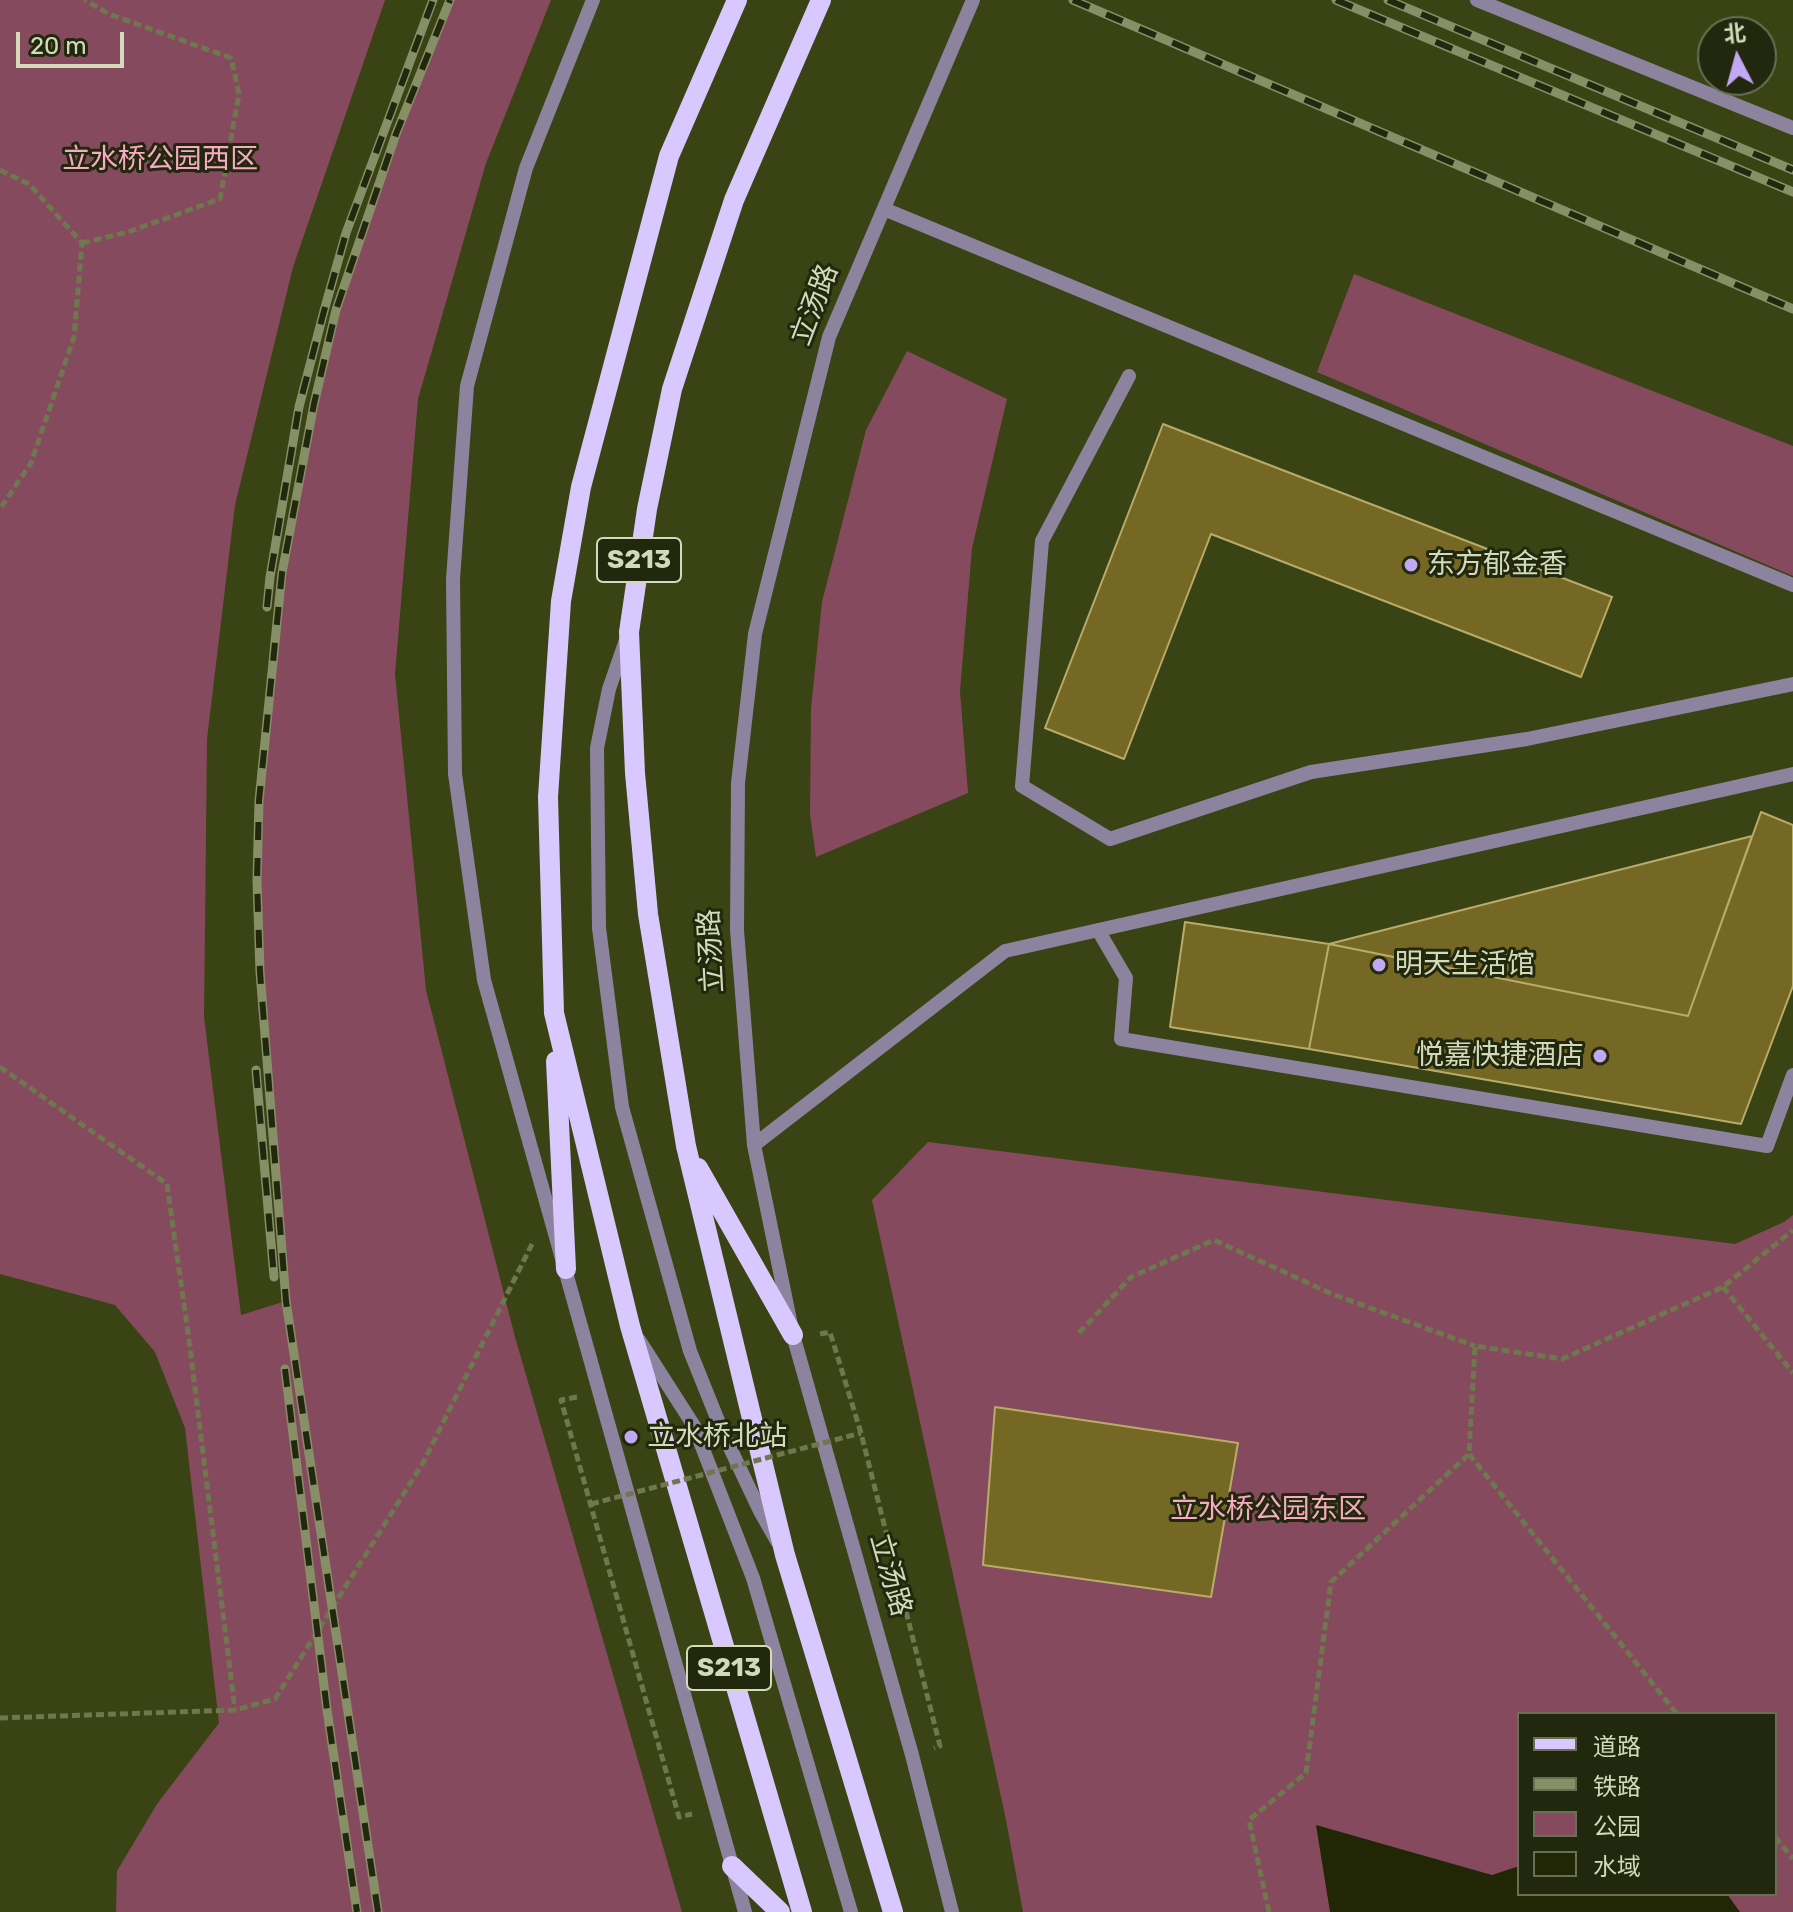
<!DOCTYPE html>
<html>
<head>
<meta charset="utf-8">
<style>
  body { margin:0 }
  #map { position:relative; width:1793px; height:1912px; overflow:hidden; background:#3a4313; font-family:Rubik,"Noto Sans SC",sans-serif }
  canvas { display:block }
  .legend { position:absolute; left:1517px; top:1712px; width:260px; height:184px; box-sizing:border-box; background:#22280d; border:2px solid #686f52; margin:0; padding:10px 14px; list-style:none; font-size:24px; color:#d2daba }
  .legend li { display:flex; align-items:center; gap:16px; height:40px }
  .legend b { width:40px; border:2px solid #686f52 }
  .north { position:absolute; left:1697px; top:16px; width:80px; height:80px; box-sizing:border-box; background:#22280d; border:2px solid #686f52; border-radius:50%; rotate:354deg; font-size:22px; font-weight:700; line-height:32px; text-align:center; color:#d2daba }
  .north::after { content:''; display:block; margin:auto; width:28px; height:36px; background:#c1a8f3; clip-path:polygon(50% 0,100% 100%,50% 72%,0 100%) }
  .scale { position:absolute; left:16px; top:32px; width:108px; height:36px; box-sizing:border-box; border:4px solid #d2daba; border-top:0; padding-left:10px; font-size:24px; line-height:28px; white-space:nowrap; color:#d2daba; -webkit-text-stroke:6px #22280d; paint-order:stroke }
</style>
</head>
<body>
<div id="map">
<canvas width="1793" height="1912"></canvas>
<ul class="legend">
<li><b style="height:10px;background:#d9c8fe"></b>道路</li>
<li><b style="height:10px;background:#878f67"></b>铁路</li>
<li><b style="height:22px;background:#864a5e"></b>公园</li>
<li><b style="height:22px;background:#212705"></b>水域</li>
</ul>
<div class="north">北</div>
<div class="scale">20 m</div>
</div>
<script>
const g = document.querySelector('canvas').getContext('2d');
g.lineJoin = 'round';
function paint(path, color) { g.fillStyle = color; g.fill(path, 'evenodd'); }
const poly = rows => new Path2D(rows.map(r => 'M' + r).join(''));
function strokePath(path, color, width, dash) { g.strokeStyle = color; g.lineWidth = width; g.lineCap = dash ? 'butt' : 'round'; g.setLineDash(dash || []); g.stroke(path); }
function write(font, color, halo, rows, align = 'center') {
  g.font = font + ' Rubik,"Noto Sans SC",sans-serif'; g.lineWidth = 6; g.setLineDash([]); g.textBaseline = 'middle'; g.strokeStyle = halo; g.fillStyle = color; for (const [text, x, y, turn = 0] of rows) {
    g.save(); g.translate(x, y); g.rotate((+turn || 0) * Math.PI / 180); g.textAlign = isNaN(turn) ? turn : align; if (halo) g.strokeText(text, 0, 0); g.fillText(text, 0, 0); g.restore();
  }
}
const green = poly([
  [0,0,385,0,293,267,235,505,207,739,204,1017,241,1315,286,1301,260,972,257,881,259,801,282,573,314,404,336,310,396,134,450,0,551,0,486,163,418,399,395,674,426,990,515,1337,682,1912,116,1912,117,1871,157,1804,219,1723,185,1428,155,1352,115,1305,0,1274],
  [1354,274,1793,446,1793,576,1317,372],
  [907,351,1007,399,972,548,960,691,968,793,816,857,810,815,811,708,822,602,866,430],
  [928,1142,1735,1244,1784,1222,1793,1215,1793,1912,1023,1912,1006,1820,872,1200],
  [1519,1714,1775,1714,1775,1894,1519,1894]
]);
const water = poly([
  [1316,1825,1492,1875,1519,1866,1519,1894,1727,1894,1740,1912,1330,1912]
]);
const building = poly([
  [1163,424,1612,597,1581,677,1211,534,1124,759,1045,728,1163,424],
  [1761,812,1793,825,1793,986,1741,1124,1309,1049,1329,944,1688,1016,1761,812],
  [1752,836,1688,1016,1329,944,1752,836],
  [1185,922,1329,944,1309,1049,1170,1027,1185,922],
  [995,1407,1238,1443,1211,1597,983,1565,995,1407]
]);
const path = poly([
  [0,170,29,184,82,243,74,337,31,463,0,509],
  [82,243,128,232,220,199,239,94,231,58,109,14,85,0],
  [0,1067,167,1184,189,1340,235,1710],
  [1723,1287,1793,1373],
  [1079,1333,1131,1277,1214,1240,1332,1294,1475,1346],
  [820,1334,830,1332,861,1433,940,1746,934,1748],
  [577,1397,561,1400,679,1817,692,1814],
  [1469,1454,1677,1714],
  [0,1718,235,1710,275,1699,423,1463,532,1244],
  [1775,1837,1793,1859],
  [1269,1912,1249,1820,1306,1773,1331,1582,1469,1454,1475,1346,1562,1359,1723,1287,1793,1230]
]);
const minor = poly([
  [593,0,526,168,467,386,453,579,455,774,484,980,745,1912],
  [1477,0,1793,128],
  [884,209,1793,585],
  [1129,376,1042,541,1022,786,1110,839,1311,772,1527,739,1793,684],
  [626,640,609,689,597,748,599,928,622,1107,690,1351,723,1433,760,1511,777,1541],
  [1098,930,1126,978,1121,1039,1767,1146,1793,1075],
  [754,1145,1005,951,1793,774],
  [639,1340,694,1426,753,1578,851,1912],
  [952,1912,912,1755,793,1335,754,1145,737,930,738,783,755,634,829,337,973,0]
]);
const major = poly([
  [737,0,669,156,581,487,561,601,548,797,554,1013,630,1326,802,1912],
  [821,0,734,200,672,389,647,509,629,632,635,773,648,914,686,1146,785,1555,893,1912],
  [556,1061,566,1269],
  [698,1168,793,1335],
  [732,1866,780,1912]
]);
const rail = poly([
  [1073,0,1793,309],
  [1336,0,1793,192],
  [1388,0,1793,170],
  [267,607,270,577,299,407,324,311,346,233,433,0],
  [256,1070,274,1277],
  [285,1369,327,1710,357,1912],
  [378,1912,286,1301,260,972,257,881,259,801,282,573,314,404,336,310,396,134,450,0]
]);
const pathBridge = poly([
  [591,1504,861,1433]
]);
const markers = [
  [1411,565,8,"#c1a8f3"],
  [1379,965,8,"#c1a8f3"],
  [1600,1056,8,"#c1a8f3"],
  [631,1437,8,"#c1a8f3"]
];
const shields = [
  [639,560,84],
  [729,1668,84]
];
const shieldNames = [
  ["S213",639,560],
  ["S213",729,1668]
];
const parkNames = [
  ["立水桥公园西区",160,160],
  ["立水桥公园东区",1268,1510]
];
const streetNames = [
  ["立汤路",815,305,-69],
  ["立汤路",712,951,-93],
  ["立汤路",890,1575,74]
];
const poiNames = [
  ["东方郁金香",1427,565],
  ["明天生活馆",1395,965],
  ["悦嘉快捷酒店",1584,1056,"right"],
  ["立水桥北站",647,1437]
];
paint(green, '#864a5e');
paint(water, '#212705');
paint(building, '#746824');
strokePath(building, '#b9ac6a', 2);
strokePath(path, '#6e774d', 5, [8, 4]);
strokePath(minor, '#8c849e', 14);
strokePath(major, '#d9c8fe', 20);
strokePath(rail, '#878f67', 9);
strokePath(rail, '#22280d', 6, [18]);
strokePath(pathBridge, '#6e774d', 5, [8, 4]);
for (const [x, y, r, color] of markers) { const dot = new Path2D(); dot.arc(x, y, r, 0, 2 * Math.PI); g.fillStyle = color; g.fill(dot); strokePath(dot, '#22280d', 3); }
for (const [x, y, w] of shields) { const box = new Path2D(); box.roundRect(x - w / 2, y - 22, w, 44, 6); g.fillStyle = '#22280d'; g.fill(box); strokePath(box, '#d2daba', 2); }
write('bold 26px', '#d2daba', null, shieldNames);
write('28px', '#f8aac2', '#22280d', parkNames);
write('28px', '#d2daba', '#22280d', streetNames);
write('28px', '#d2daba', '#22280d', poiNames, 'left');
</script>
</body>
</html>
